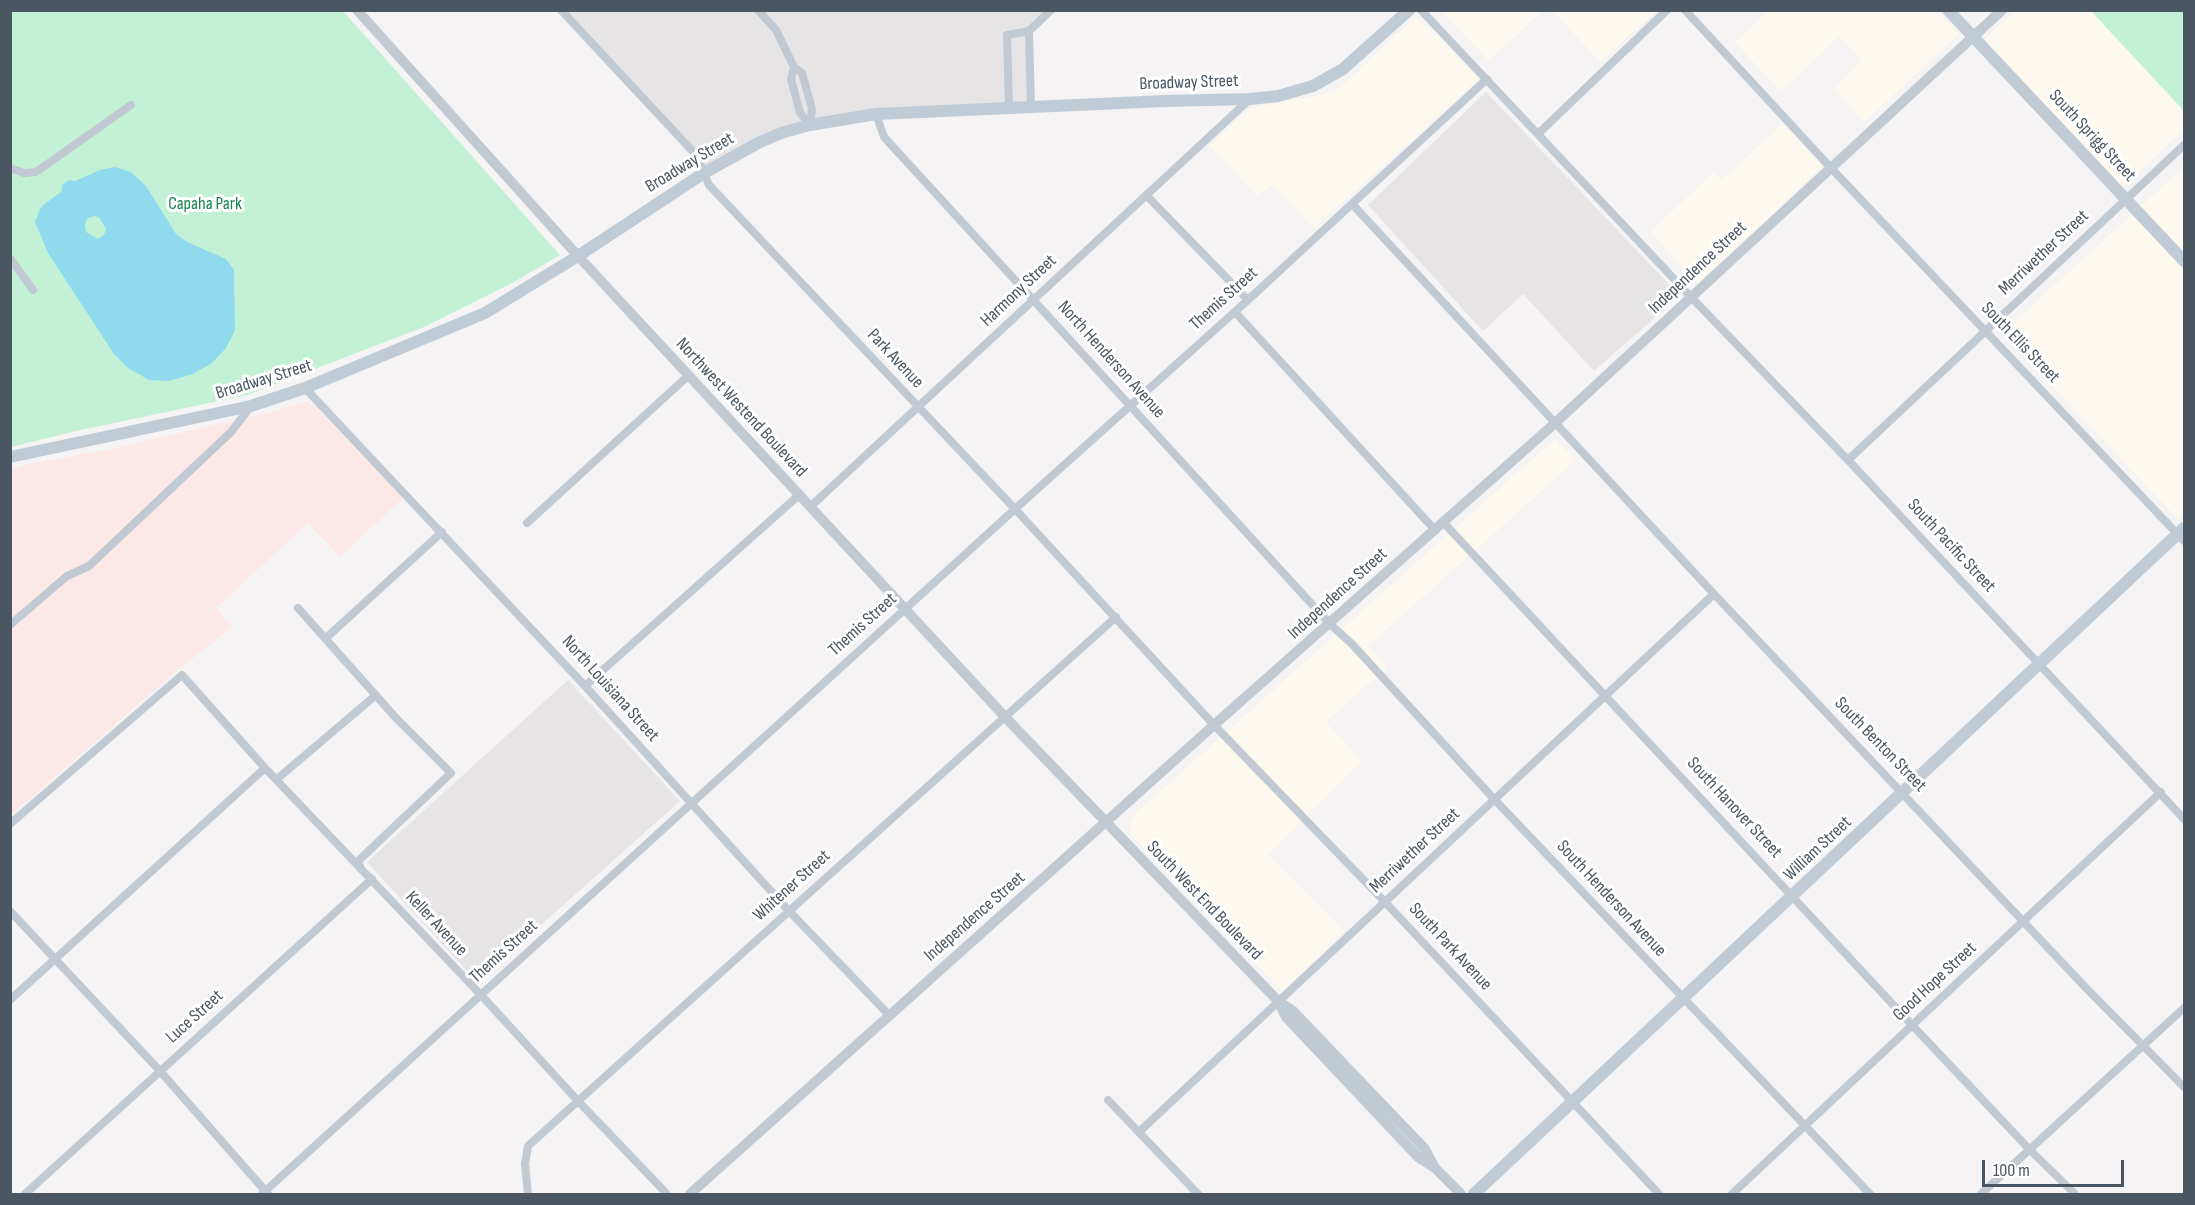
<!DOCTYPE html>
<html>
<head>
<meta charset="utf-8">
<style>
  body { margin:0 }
  #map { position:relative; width:2195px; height:1205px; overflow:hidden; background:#f5f3f3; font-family:"Sofia Sans Condensed",sans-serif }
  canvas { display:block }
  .frame { position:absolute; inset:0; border:12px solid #4a5661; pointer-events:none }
  .scale { position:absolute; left:1982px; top:1160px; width:142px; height:27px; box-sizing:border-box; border:3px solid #4a5661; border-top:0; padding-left:8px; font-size:18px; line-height:21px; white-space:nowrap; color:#4a5661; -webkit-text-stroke:4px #fff; paint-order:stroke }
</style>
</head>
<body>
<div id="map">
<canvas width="2195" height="1205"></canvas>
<div class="frame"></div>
<div class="scale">100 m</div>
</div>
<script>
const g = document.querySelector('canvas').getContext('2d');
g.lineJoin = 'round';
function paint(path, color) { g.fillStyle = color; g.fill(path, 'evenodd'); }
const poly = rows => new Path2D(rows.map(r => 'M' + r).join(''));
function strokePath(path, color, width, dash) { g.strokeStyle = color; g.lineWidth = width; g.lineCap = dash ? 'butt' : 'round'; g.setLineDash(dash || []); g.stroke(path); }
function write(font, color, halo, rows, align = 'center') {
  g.font = font + ' "Sofia Sans Condensed",sans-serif'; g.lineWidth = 6; g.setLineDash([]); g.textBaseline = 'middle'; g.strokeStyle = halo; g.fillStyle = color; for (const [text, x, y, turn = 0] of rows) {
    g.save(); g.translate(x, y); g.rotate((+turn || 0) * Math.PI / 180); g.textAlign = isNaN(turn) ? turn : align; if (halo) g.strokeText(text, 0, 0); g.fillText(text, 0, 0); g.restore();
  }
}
const commercial = poly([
  [1442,11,1542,11,1489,61],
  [1552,11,1656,11,1601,62],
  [1768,11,1937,11,1959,34,1864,122,1834,89,1861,60,1839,36,1781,92,1735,42],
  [2015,11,2091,11,2184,111,2184,129,2121,189,1983,40],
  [1416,16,1479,79,1314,228,1272,184,1258,196,1209,146,1250,108,1316,96,1339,89],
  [1782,124,1822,166,1698,283,1650,232,1714,172,1722,180],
  [2184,167,2184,513,2178,519,2002,333],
  [1555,439,1575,461,1368,646,1387,667,1326,722,1362,761,1268,855,1344,931,1282,991,1131,835,1130,821,1136,813]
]);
const education = poly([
  [561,11,1051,11,1029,31,1031,106,810,125,704,173,697,156],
  [1486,92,1680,296,1594,371,1523,294,1483,331,1368,205],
  [568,680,680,801,477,982,367,862]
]);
const medical = poly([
  [308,401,324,415,403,498,340,557,308,523,216,608,232,627,173,674,11,815,11,471,24,465,106,450,272,412]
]);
const green = poly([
  [11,11,343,11,560,255,514,282,424,327,247,395,76,431,11,447],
  [2091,11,2184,11,2184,111]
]);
const water = poly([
  [115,167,131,172,146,186,176,234,187,242,226,259,234,270,235,330,226,348,212,363,193,374,169,381,149,380,128,368,114,354,48,253,35,222,41,207,62,191,62,185,69,180,75,181,100,170],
  [94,216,99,217,106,229,104,235,98,239,86,232,85,224,88,218]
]);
const minor = poly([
  [561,10,697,156,709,185,1015,509,1214,725,1385,902,1659,1194],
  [758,10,776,30,794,67,802,73,812,109,810,125],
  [1421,10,1691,297,1848,460,2184,819],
  [1685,10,1831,168,2184,541],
  [1029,31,1031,106],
  [794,67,791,79,800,113,810,125],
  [1009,108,1007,35,1029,31,1051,10],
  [876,114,884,137,1330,624,1352,644,1494,799,1870,1194],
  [1539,133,1667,10],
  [10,168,24,173,36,172,131,105],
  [1146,195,1248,300],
  [1353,205,1714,594,2087,989,2184,1087],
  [10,258,33,290],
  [1235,312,1435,530],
  [305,388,585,686,789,911,889,1015],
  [1848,460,2184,145],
  [810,507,1250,99],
  [1443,522,1912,1025,2030,1150,2075,1194],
  [527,523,689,375],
  [298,608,396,718,451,773,357,862,360,866],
  [10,625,67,576,89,566,231,432,251,406],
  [326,638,442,532],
  [585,686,799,495],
  [277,779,376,695],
  [10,824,182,675,265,768,481,995,578,1101,667,1194],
  [10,911,160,1071,268,1194],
  [10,1000,265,768],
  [1108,1100,1198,1194],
  [1139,1132,1714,594],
  [25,1194,372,879,368,876],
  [262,1194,1015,509,1248,300,1487,79],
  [528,1194,525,1164,528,1146,1116,617],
  [1732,1194,2161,792],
  [1981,1194,2184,1008]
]);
const tertiary = poly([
  [357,10,578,256,1006,718,1278,1001,1293,1011,1425,1149,1435,1168],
  [1278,1001,1286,1017,1418,1157,1435,1168,1461,1194],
  [690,1194,1214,725,1554,424,2002,10]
]);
const secondary = poly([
  [1948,10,2184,261],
  [10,457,251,406,305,388,485,313,578,256,704,173,760,142,784,132,810,125,876,114,1165,101,1250,99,1278,96,1313,86,1343,69,1409,10],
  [1474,1194,2184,528]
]);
const streetNames = [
  ["Broadway Street",1189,83,-2],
  ["South Sprigg Street",2092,136,47],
  ["Broadway Street",690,163,-31],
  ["Merriwether Street",2044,253,-43],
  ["Independence Street",1698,268,-43],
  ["Harmony Street",1019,291,-43],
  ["Themis Street",1224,299,-42],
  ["South Ellis Street",2020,343,46],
  ["Park Avenue",895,359,47],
  ["North Henderson Avenue",1111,360,48],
  ["Broadway Street",264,380,-17],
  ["Northwest Westend Boulevard",741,408,47],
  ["South Pacific Street",1951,546,47],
  ["Independence Street",1338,594,-42],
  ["Themis Street",863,625,-42],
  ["North Louisiana Street",610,689,48],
  ["South Benton Street",1880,745,46],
  ["South Hanover Street",1734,808,47],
  ["William Street",1818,849,-43],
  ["Merriwether Street",1415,851,-43],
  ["Whitener Street",792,886,-42],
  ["South Henderson Avenue",1611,899,47],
  ["South West End Boulevard",1204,901,46],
  ["Independence Street",975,917,-41],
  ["Keller Avenue",436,924,47],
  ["South Park Avenue",1450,947,47],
  ["Themis Street",504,952,-42],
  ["Good Hope Street",1935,982,-43],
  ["Luce Street",195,1017,-42]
];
const parkNames = [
  ["Capaha Park",205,204]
];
paint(commercial, '#fdf9ef');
paint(education, '#e6e4e5');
paint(medical, '#fce8e6');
paint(green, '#c3f1d5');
paint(water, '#90daee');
strokePath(minor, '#c1cad2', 8);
strokePath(tertiary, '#c1cad2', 10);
strokePath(secondary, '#c1cbd6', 12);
write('18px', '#4a5661', '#fff', streetNames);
write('18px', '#17864f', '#fff', parkNames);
</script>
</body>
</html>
